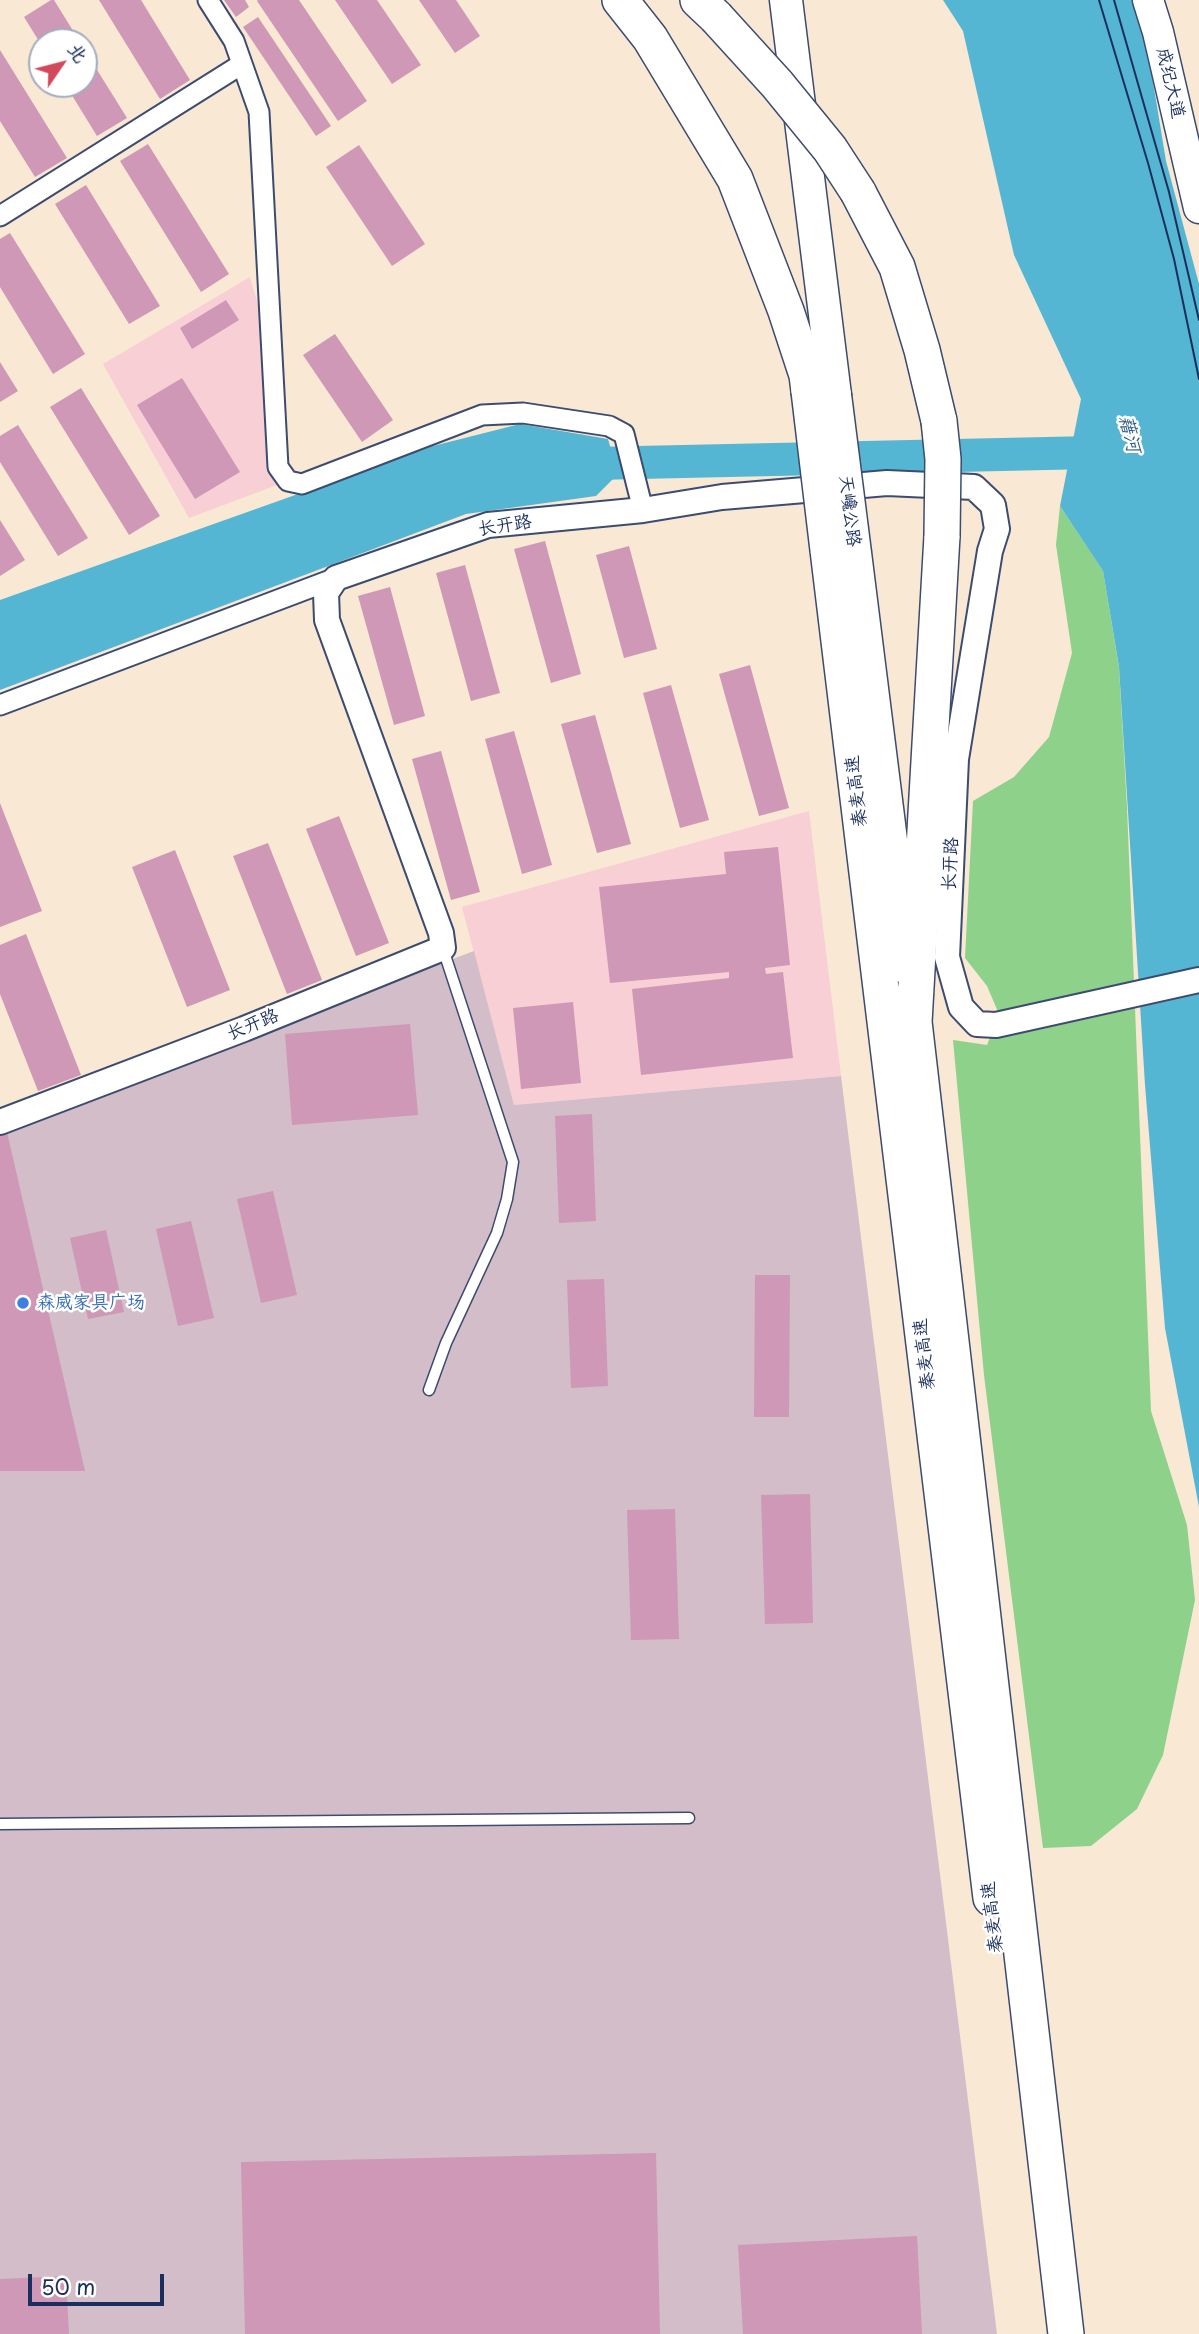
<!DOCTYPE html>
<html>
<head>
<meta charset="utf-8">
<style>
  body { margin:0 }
  #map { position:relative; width:1199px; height:2334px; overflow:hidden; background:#f8e8d4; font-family:"Playpen Sans","LXGW WenKai TC",sans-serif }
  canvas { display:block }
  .north { position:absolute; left:28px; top:28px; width:70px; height:70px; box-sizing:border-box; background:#fff; border:2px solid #a4acbf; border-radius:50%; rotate:55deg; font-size:19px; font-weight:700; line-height:28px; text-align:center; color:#1b2f5e }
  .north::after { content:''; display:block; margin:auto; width:24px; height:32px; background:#d1495b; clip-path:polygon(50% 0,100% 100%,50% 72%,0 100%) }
  .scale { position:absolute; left:28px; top:2274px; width:136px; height:32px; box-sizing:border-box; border:4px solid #1b2f5e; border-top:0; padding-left:9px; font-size:21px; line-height:24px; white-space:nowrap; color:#1b2f5e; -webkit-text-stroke:5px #fff; paint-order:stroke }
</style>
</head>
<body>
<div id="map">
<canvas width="1199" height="2334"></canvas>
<div class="north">北</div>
<div class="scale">50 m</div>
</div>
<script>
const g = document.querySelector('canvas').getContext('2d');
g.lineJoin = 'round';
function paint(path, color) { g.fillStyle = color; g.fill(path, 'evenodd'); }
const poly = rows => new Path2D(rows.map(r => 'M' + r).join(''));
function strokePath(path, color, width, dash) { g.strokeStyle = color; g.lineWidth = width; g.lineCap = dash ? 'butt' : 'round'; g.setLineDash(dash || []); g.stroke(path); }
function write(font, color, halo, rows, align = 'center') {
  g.font = font + ' "Playpen Sans","LXGW WenKai TC",sans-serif'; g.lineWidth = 5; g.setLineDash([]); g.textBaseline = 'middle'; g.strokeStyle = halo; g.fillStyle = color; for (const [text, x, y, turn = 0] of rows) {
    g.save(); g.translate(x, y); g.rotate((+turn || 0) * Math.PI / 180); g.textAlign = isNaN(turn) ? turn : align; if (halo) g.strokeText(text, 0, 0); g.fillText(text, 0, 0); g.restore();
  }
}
const built = poly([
  [250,277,266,333,277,485,189,518,103,364],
  [809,811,841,1076,514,1105,462,907]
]);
const industrial = poly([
  [474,951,514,1105,841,1076,997,2334,0,2334,0,1127]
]);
const green = poly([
  [1060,506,1103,571,1119,668,1127,807,1151,1411,1187,1525,1195,1600,1163,1755,1137,1809,1091,1846,1043,1848,984,1375,953,1040,987,1045,999,1014,987,986,965,958,973,801,1014,777,1049,737,1072,653,1056,545]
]);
const water = poly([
  [943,0,1136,0,1142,15,1166,161,1199,284,1199,1507,1165,1328,1145,1085,1119,667,1103,571,1060,506,1081,399,1014,255,963,31],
  [520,424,608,439,618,474,596,496,466,514,0,690,0,600,433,446]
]);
const river = poly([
  [570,464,1115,452]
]);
const building = poly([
  [51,0,54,0,80,42,42,42,42,46,24,17],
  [99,0,141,0,190,80,160,99],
  [224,0,245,0,249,7,236,17],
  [258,0,299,0,367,101,338,121,257,1],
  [335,0,377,0,421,65,392,84],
  [419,0,456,0,480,36,455,53],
  [258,17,331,126,316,136,243,27],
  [84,49,127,118,97,136,65,84,84,84],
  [0,50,67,158,35,177,0,121],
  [148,144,229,274,201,292,120,161],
  [359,145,425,244,392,266,326,167],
  [86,185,160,306,129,324,55,204],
  [10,233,85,354,53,374,0,287,0,239],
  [226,300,239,320,192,349,180,328],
  [335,334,393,420,362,442,303,355],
  [0,362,18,391,0,402],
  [182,378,240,472,195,499,137,405],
  [81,388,160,516,129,535,50,407],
  [18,425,88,538,58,556,0,462,0,436],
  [0,520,25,560,0,576],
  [545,541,581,674,551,683,514,549],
  [629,546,657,649,624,658,596,555],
  [465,565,500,693,471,701,436,573],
  [390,587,425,716,394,725,358,596],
  [750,665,789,808,759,816,719,674],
  [671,685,709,820,680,828,643,693],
  [595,715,631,844,597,853,561,724],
  [514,731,552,865,522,874,485,739],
  [441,751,480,892,451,900,412,759],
  [0,803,42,911,0,927],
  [339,816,389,943,356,956,306,829],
  [268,843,322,980,287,994,233,856],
  [778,847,790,965,765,968,766,974,783,972,793,1058,641,1075,632,989,729,978,729,972,610,983,599,887,726,874,724,852],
  [175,850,230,990,187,1007,132,867],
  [26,934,81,1075,38,1091,0,994,0,945],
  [573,1002,581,1083,521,1089,513,1008],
  [410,1024,418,1115,292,1125,285,1034],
  [592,1114,596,1221,559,1223,555,1116],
  [7,1132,85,1471,0,1471,0,1135],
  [273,1191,297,1295,261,1303,237,1199],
  [191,1221,214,1318,178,1326,156,1229],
  [106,1230,124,1312,88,1319,70,1238],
  [755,1275,790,1275,789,1417,754,1417],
  [604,1279,608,1386,571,1388,567,1280],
  [810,1494,813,1623,765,1624,761,1495],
  [675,1509,679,1639,631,1640,627,1510],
  [656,2153,660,2334,245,2334,241,2162],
  [917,2236,922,2334,743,2334,738,2245],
  [66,2276,69,2334,0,2334,0,2279]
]);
const service = poly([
  [429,1390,446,1343,497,1233,507,1199,513,1162,443,949],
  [0,1824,689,1818]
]);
const minor = poly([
  [208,0,234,41,259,112,278,467,288,481,302,484,482,415,523,413,609,426,624,434,643,510],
  [0,216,242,64],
  [0,705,336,578]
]);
const tertiary = poly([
  [0,1122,244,1029,443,948,441,933,327,620,326,593,336,578,488,525,643,510,722,497,887,483,974,487,993,505,997,529,990,551,956,759,947,957,961,1007,977,1024,996,1025,1199,980]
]);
const primary = poly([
  [1148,0,1158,32,1199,208]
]);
const trunk = poly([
  [786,0,835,395],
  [855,553,907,968]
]);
const motorway = poly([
  [620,0,650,38,735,179,786,311,807,375,809,391],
  [698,0,716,17],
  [858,192,897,267,922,350,939,421],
  [942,536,914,1022,1066,2334],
  [828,550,991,1898]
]);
const tram = poly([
  [1099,0,1148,163,1174,259,1199,379],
  [1114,0,1169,192,1199,320]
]);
const trunkBridge = poly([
  [835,395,855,553]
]);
const motorwayBridge = poly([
  [716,17,777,84,830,149,858,192],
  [809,391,828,550],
  [939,421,943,459,942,536]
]);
const markers = [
  [23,1303,7,"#3f7fe0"]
];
const streetNames = [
  ["成纪大道",1170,83,77],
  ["天巉公路",849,511,83],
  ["长开路",505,526,-9],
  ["秦麦高速",857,791,-97],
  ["长开路",951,864,-87],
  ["长开路",253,1025,-22],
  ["秦麦高速",925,1354,-97],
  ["秦麦高速",993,1917,-97]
];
const shopNames = [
  ["森威家具广场",37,1303]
];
const waterNames = [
  ["藉河",1129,434,76]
];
paint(built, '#f7cfd5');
paint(industrial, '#d2bdc8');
paint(green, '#8dd18a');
paint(water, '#54b6d3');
strokePath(river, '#54b6d3', 33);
paint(building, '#ce98b6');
strokePath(service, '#3c4b70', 13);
strokePath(minor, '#3c4b70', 23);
strokePath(tertiary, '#3c4b70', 28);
strokePath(primary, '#3c4b70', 33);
strokePath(trunk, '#3c4b70', 35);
strokePath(motorway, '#3c4b70', 38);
strokePath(service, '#fff', 10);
strokePath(minor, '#fff', 19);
strokePath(tertiary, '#fff', 24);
strokePath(primary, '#fff', 30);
strokePath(trunk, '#fff', 32);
strokePath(motorway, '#fff', 35);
strokePath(tram, '#1b2f5e', 2);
strokePath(trunkBridge, '#3c4b70', 35, []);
strokePath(motorwayBridge, '#3c4b70', 38, []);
strokePath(trunkBridge, '#fff', 32);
strokePath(motorwayBridge, '#fff', 35);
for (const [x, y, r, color] of markers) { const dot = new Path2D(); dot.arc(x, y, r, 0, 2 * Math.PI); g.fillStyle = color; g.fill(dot); strokePath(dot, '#fff', 2.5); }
write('18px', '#1b2f5e', '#fff', streetNames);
write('18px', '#366cbe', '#fff', shopNames, 'left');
write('italic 19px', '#2f5e87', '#fff', waterNames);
</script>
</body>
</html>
